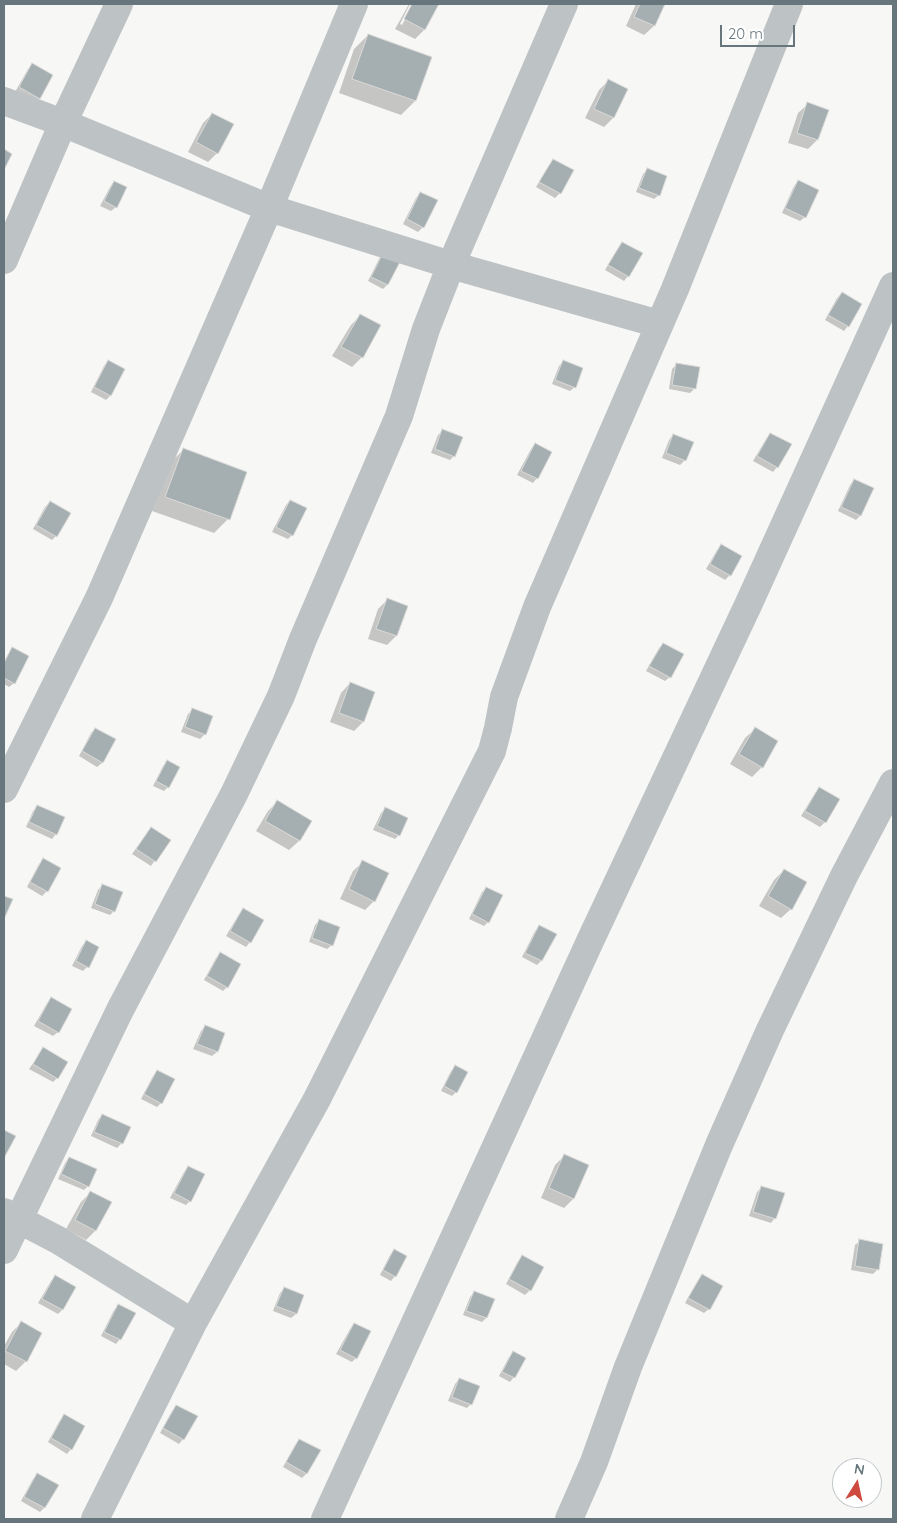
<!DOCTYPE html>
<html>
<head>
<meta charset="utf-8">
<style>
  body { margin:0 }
  #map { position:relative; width:897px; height:1523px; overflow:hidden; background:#f7f7f5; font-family:Quicksand,sans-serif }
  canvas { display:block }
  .frame { position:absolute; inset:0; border:5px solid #66767c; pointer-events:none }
  .north { position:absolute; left:832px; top:1458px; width:50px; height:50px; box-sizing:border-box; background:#fff; border:1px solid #c2c8cb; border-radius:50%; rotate:10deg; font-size:14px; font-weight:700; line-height:20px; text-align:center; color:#66767c }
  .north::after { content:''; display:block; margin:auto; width:18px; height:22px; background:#ce493e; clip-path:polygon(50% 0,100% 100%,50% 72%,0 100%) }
  .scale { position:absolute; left:720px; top:25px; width:75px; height:22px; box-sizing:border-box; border:2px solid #66767c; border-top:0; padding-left:6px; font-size:15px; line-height:18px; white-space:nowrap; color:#66767c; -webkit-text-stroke:4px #fff; paint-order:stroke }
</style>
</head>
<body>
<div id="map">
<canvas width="897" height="1523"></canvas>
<div class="frame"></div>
<div class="north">N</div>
<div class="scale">20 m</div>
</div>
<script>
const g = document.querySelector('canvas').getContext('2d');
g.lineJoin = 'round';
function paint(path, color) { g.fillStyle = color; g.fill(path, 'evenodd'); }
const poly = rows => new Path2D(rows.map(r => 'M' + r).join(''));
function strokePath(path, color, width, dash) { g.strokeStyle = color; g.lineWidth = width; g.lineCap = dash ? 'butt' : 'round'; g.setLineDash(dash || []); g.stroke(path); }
const shadow = poly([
  [409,4,410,4,400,24,402,25,413,4,438,4,424,30,415,39,395,29],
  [636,4,664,4,654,26,644,35,626,26],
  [368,35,431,57,415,101,401,115,339,93,354,49],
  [32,65,39,98,35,102,15,92,28,69],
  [608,81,626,90,613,118,604,127,585,118,599,90],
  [808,104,827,110,817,140,808,149,788,143,798,113],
  [212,114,217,153,208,162,188,152,203,123],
  [553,160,560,193,555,198,536,187,549,165],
  [647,170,659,195,654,199,636,192,643,174],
  [799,181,805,217,800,221,782,213,794,186],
  [114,182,116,207,111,211,100,206,110,187],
  [421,193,423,227,418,232,403,224,416,198],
  [622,243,628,276,624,281,605,270,618,248],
  [381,255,400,258,387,285,383,289,368,281],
  [842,293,848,326,844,331,825,320,837,298],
  [360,316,379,326,362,357,352,367,332,356,351,325],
  [108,362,110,396,106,400,91,392,104,366],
  [563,362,575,387,570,391,552,384,559,366],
  [676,365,695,388,690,393,669,389,672,369],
  [443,431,454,456,450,460,431,453,438,435],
  [771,434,777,467,773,472,753,461,766,439],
  [673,435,685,460,680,465,662,458,669,440],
  [535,444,537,478,533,483,517,475,531,449],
  [183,450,228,519,214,533,152,511,169,464],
  [854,480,860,516,856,520,838,511,850,485],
  [290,501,292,535,288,539,272,532,286,505],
  [50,502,56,536,52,540,33,529,45,507],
  [721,546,730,575,725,580,706,569,717,550],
  [387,600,406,606,396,636,387,645,368,639,378,609],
  [663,644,670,677,665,681,646,671,659,648],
  [12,649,14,683,9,687,4,684,4,661],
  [350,683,363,722,354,731,330,722,341,693],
  [193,710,212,717,205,734,200,739,181,732,188,714],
  [95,729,115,740,102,763,97,767,79,756,91,733],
  [755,729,762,767,752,777,730,764,745,738],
  [167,762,168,787,164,791,153,786,163,766],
  [819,789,838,799,825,822,820,827,801,816,815,793],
  [277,802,310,821,299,841,289,850,256,831,268,811],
  [37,807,56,834,52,839,26,827,33,811],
  [385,809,399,835,395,839,373,830,381,813],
  [151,828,169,840,151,866,132,854],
  [43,860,47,891,42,896,27,887,39,864],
  [363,862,374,901,365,910,340,899,353,871],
  [784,870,791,909,781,918,759,906,774,880],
  [102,886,114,911,110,915,91,908,98,890],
  [487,888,488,922,484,926,469,919,482,892],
  [243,909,250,942,246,947,226,936,239,914],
  [320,920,332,945,327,949,309,942,315,925],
  [540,927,541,961,537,965,522,957,535,931],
  [86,942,87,967,83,971,72,966,82,946],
  [221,954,227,987,223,991,204,980,216,958],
  [51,999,58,1032,53,1036,34,1026,47,1003],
  [205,1026,223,1034,217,1052,212,1056,193,1049,201,1031],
  [43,1049,57,1078,53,1082,29,1069],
  [455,1067,456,1092,452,1096,441,1091,451,1071],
  [157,1072,161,1103,157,1107,141,1099,153,1076],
  [102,1115,122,1143,117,1148,91,1136,98,1120],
  [564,1156,573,1199,564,1208,541,1198,555,1165],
  [69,1158,88,1186,84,1190,58,1179,65,1163],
  [188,1167,190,1201,186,1205,170,1198,184,1172],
  [762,1187,775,1218,771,1223,749,1216,757,1192],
  [91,1192,95,1231,86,1240,66,1229,81,1202],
  [860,1241,877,1270,873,1274,851,1270,855,1245],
  [394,1251,395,1276,391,1281,380,1275,390,1255],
  [523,1257,530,1290,525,1295,506,1284,518,1261],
  [702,1276,709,1309,704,1313,685,1303,698,1280],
  [55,1277,75,1287,62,1310,58,1314,38,1303,51,1281],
  [284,1289,296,1314,291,1318,273,1311,280,1293],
  [474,1293,493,1300,486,1318,482,1322,463,1315,470,1297],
  [119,1306,120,1339,116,1344,101,1336,114,1310],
  [21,1323,41,1333,26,1361,16,1371,4,1364,4,1346,12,1332],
  [354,1324,356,1358,352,1362,336,1354,350,1329],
  [513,1353,514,1377,510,1382,499,1376,509,1357],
  [459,1379,471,1404,467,1408,448,1401,455,1384],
  [177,1406,183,1439,179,1444,160,1433,172,1411],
  [64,1416,71,1449,67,1454,48,1442,60,1420],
  [299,1440,319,1451,306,1474,302,1478,283,1467,295,1445],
  [37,1475,57,1485,44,1508,40,1512,21,1501,33,1479]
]);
const building = poly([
  [412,4,439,4,425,30,404,19,412,4],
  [640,4,665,4,655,26,634,17,640,4],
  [368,34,432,57,416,101,352,79,368,34],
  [32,63,53,75,40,99,19,87,32,63],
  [608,79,628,89,614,118,594,109,608,79],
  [807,102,829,110,818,140,797,133,807,102],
  [212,113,234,124,218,154,196,142,212,113],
  [4,149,12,154,4,170,4,149],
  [553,159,574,170,561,194,539,182,553,159],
  [647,168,667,176,660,196,639,188,647,168],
  [798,180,819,190,806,218,785,208,798,180],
  [114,181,127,187,117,208,104,201,114,181],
  [420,192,438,200,424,228,407,219,420,192],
  [622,242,643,253,629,277,608,265,622,242],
  [385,249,402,258,388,285,371,277,385,249],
  [842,292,862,304,849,327,828,315,842,292],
  [360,314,381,325,363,358,341,347,360,314],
  [108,360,125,369,111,396,94,387,108,360],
  [563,360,583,368,576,388,555,380,563,360],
  [676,363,700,367,696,389,672,385,676,363],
  [442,429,463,437,455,457,435,449,442,429],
  [770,433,792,444,778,468,757,456,770,433],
  [673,434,694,442,686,461,666,453,673,434],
  [535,443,552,452,538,479,521,471,535,443],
  [183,448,247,472,230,520,165,497,183,448],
  [854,479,874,488,861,516,841,507,854,479],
  [290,500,307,508,293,536,276,527,290,500],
  [50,501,71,513,57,537,36,525,50,501],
  [721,544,742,556,731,576,710,564,721,544],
  [387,598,408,606,397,636,376,629,387,598],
  [663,643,684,654,671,678,649,666,663,643],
  [12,647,29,656,15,684,4,678,4,663,12,647],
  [350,682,375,692,364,722,339,713,350,682],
  [192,708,213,716,206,735,185,727,192,708],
  [755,727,778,741,763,768,739,754,755,727],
  [95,728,116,739,103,763,82,751,95,728],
  [167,760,180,767,169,788,156,781,167,760],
  [819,787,840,799,826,823,805,811,819,787],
  [277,800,312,821,300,841,265,821,277,800],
  [37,805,65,817,57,835,29,822,37,805],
  [385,807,408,818,400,836,377,826,385,807],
  [151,827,171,840,156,862,136,849,151,827],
  [43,858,61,868,48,892,30,882,43,858],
  [362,860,389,873,375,902,349,889,362,860],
  [784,869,807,882,792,910,768,896,784,869],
  [102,884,123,892,115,912,95,904,102,884],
  [486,887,503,895,489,923,472,914,486,887],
  [4,896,13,899,5,917,4,916,4,896],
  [243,908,264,920,251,943,230,931,243,908],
  [319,919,340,927,333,946,312,938,319,919],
  [539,925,557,934,542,961,525,953,539,925],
  [86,940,99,947,89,968,76,961,86,940],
  [220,952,241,964,228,988,207,976,220,952],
  [51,997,72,1009,59,1033,38,1021,51,997],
  [205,1025,225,1033,218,1052,197,1044,205,1025],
  [43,1047,68,1062,58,1079,33,1064,43,1047],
  [455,1065,468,1072,457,1093,444,1086,455,1065],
  [157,1070,175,1079,162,1104,144,1094,157,1070],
  [102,1114,131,1127,123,1144,94,1132,102,1114],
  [4,1130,16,1136,4,1158,4,1130],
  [564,1154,589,1165,574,1199,549,1188,564,1154],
  [69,1157,97,1169,89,1187,61,1174,69,1157],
  [188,1166,205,1174,191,1202,174,1193,188,1166],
  [761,1186,785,1193,776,1219,753,1212,761,1186],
  [90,1191,112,1202,96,1231,75,1220,90,1191],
  [859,1239,883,1244,879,1270,855,1266,859,1239],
  [394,1249,407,1256,396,1277,383,1270,394,1249],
  [522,1255,544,1267,531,1291,509,1279,522,1255],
  [702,1274,723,1286,710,1310,688,1298,702,1274],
  [55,1275,76,1287,63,1310,42,1299,55,1275],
  [284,1287,304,1295,297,1314,276,1306,284,1287],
  [474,1291,495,1299,487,1318,466,1311,474,1291],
  [118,1304,136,1313,121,1340,104,1332,118,1304],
  [21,1321,42,1333,27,1362,5,1351,21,1321],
  [354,1323,371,1331,357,1359,340,1350,354,1323],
  [513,1351,526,1358,515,1378,502,1372,513,1351],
  [459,1378,480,1386,472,1405,452,1397,459,1378],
  [176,1405,198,1416,184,1440,163,1428,176,1405],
  [64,1414,85,1426,72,1450,51,1438,64,1414],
  [299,1439,321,1450,307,1474,286,1462,299,1439],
  [37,1473,59,1485,45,1508,24,1497,37,1473]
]);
const street = poly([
  [4,101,63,123,269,208,451,265,659,324],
  [4,260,63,123,119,4],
  [4,789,99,598,269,208,354,4],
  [4,1212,58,1240,193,1323],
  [4,1250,120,1010,234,794,281,696,303,639,399,416,426,329,451,265,564,4],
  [95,1519,193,1323,317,1099,492,751,498,728,504,697,537,607,675,289,789,4],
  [325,1519,591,939,749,603,893,286],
  [569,1519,594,1462,628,1367,719,1145,770,1030,844,876,893,783]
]);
paint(shadow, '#0003');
paint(building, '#a5aeb1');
strokePath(building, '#d9d9d7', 1);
strokePath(street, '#bdc2c4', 28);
</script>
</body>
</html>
